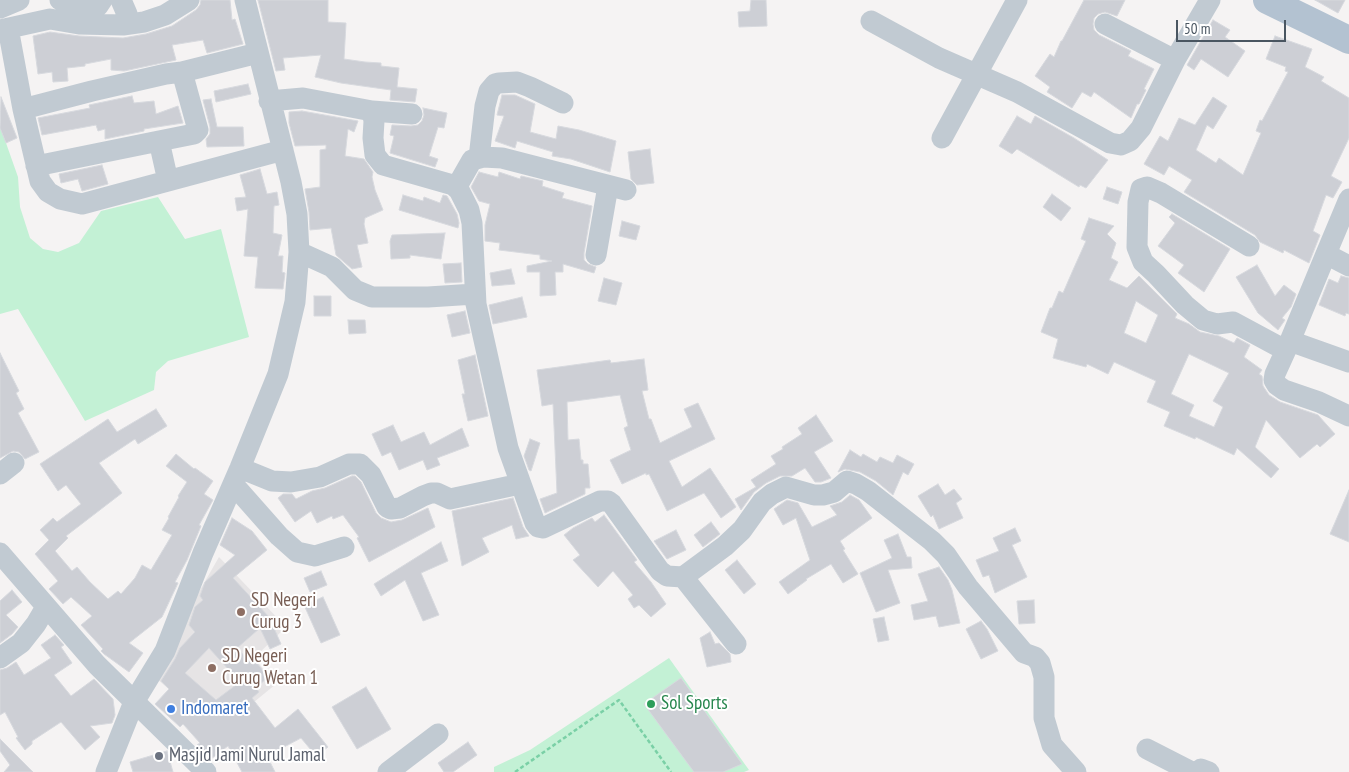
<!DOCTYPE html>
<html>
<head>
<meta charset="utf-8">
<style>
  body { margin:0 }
  #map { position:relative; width:1349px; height:772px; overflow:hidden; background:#f5f3f3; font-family:"PT Sans Narrow",sans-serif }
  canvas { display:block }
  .scale { position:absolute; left:1176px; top:20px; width:110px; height:22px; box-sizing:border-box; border:2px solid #4a5661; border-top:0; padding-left:6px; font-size:15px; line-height:18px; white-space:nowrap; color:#4a5661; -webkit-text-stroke:4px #fff; paint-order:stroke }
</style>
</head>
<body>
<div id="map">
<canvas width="1349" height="772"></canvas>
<div class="scale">50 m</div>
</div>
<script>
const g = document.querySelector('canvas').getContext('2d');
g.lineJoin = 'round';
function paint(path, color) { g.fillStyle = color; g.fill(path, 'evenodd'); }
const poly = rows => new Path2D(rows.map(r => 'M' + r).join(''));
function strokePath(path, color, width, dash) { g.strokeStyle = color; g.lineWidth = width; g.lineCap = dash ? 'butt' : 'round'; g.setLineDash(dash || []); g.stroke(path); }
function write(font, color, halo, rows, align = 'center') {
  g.font = font + ' "PT Sans Narrow",sans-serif'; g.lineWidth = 4; g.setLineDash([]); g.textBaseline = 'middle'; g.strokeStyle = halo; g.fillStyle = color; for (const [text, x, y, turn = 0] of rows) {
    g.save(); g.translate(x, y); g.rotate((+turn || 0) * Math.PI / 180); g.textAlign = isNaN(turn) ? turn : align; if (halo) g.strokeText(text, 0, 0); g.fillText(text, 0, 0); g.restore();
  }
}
const education = poly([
  [219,557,286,627,254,658,276,684,215,734,199,715,157,679,196,597]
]);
const green = poly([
  [0,126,18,177,20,207,30,238,43,249,58,252,79,243,101,211,158,197,185,239,221,229,249,337,168,361,156,372,154,390,85,421,18,309,0,314],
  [669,658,749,770,744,772,494,772,494,767,530,750]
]);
const building = poly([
  [201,0,230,0,232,20,235,19,243,44,207,53,203,40,172,45,176,60,124,71,111,70,111,59,85,64,85,66,67,68,68,81,53,82,52,72,38,74,33,36,50,32,79,36,123,38,146,34,172,26,196,10,200,5,201,0],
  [258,0,328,0,328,22,346,23,344,59,365,62,381,63,381,66,399,68,397,87,417,89,415,102,390,100,391,90,341,83,315,77,321,55,283,58,285,70,276,71,258,0],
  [751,0,766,0,767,26,739,27,738,12,750,11,751,0],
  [1084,0,1125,0,1117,16,1105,12,1098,14,1094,18,1093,24,1094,30,1099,35,1131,51,1128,56,1154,69,1144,89,1146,90,1139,104,1137,104,1131,118,1094,92,1091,97,1082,92,1072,108,1047,92,1050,87,1035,76,1050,54,1054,57,1061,41,1062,41,1084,0],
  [1315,0,1345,0,1338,13,1315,0],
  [1213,20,1230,30,1225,37,1245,51,1228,77,1201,59,1194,70,1187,65,1213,20],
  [1275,36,1312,49,1305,67,1324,77,1321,81,1349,98,1349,138,1331,176,1342,182,1333,198,1326,195,1313,231,1320,235,1309,263,1284,250,1283,253,1260,242,1255,235,1184,192,1192,180,1169,166,1164,175,1144,164,1160,136,1168,141,1179,118,1195,125,1213,97,1227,106,1213,129,1207,125,1196,150,1216,163,1219,158,1243,175,1261,133,1256,131,1260,120,1262,121,1288,72,1285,71,1286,67,1266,59,1275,36],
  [248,84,251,94,216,102,214,91,248,84],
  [502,95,515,95,535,104,530,132,556,139,558,126,579,130,616,141,610,172,571,159,552,156,553,152,517,141,515,148,495,141,504,116,497,115,502,95],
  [132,96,134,103,154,101,156,114,178,106,183,123,144,129,144,131,105,139,105,129,98,131,96,125,42,135,38,118,90,108,89,105,132,96],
  [1,97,17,138,6,143,0,128,1,97],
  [211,99,217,127,243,127,244,146,207,147,206,139,210,134,210,127,203,100,211,99],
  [423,108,447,113,444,128,438,127,429,156,438,159,435,167,390,153,394,136,390,135,392,125,411,126,418,125,422,121,424,115,423,108],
  [302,111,358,121,354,132,348,129,345,156,364,159,373,172,372,177,375,190,383,210,365,218,364,224,368,243,357,245,362,267,352,269,336,255,331,228,310,230,309,212,305,189,320,187,320,150,326,149,326,145,295,146,289,123,289,112,302,111],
  [1017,116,1031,124,1035,116,1074,138,1108,160,1086,188,1080,185,1079,187,1017,149,1012,154,999,146,1017,116],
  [650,149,654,183,637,185,631,179,628,152,650,149],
  [102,165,108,184,82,191,78,179,61,183,59,174,102,165],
  [260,169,267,194,277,192,279,205,274,206,273,233,282,235,278,256,283,256,282,272,285,273,283,289,255,288,258,257,244,256,248,209,237,211,235,198,246,197,240,175,260,169],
  [479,172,498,177,499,172,520,179,521,176,543,181,542,186,564,193,562,198,592,206,584,253,584,260,588,264,596,267,594,273,563,264,563,272,555,272,556,295,540,296,540,272,527,272,527,266,552,261,540,259,540,255,499,250,500,243,485,241,485,225,490,204,479,201,471,187,479,172],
  [1107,187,1122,192,1118,204,1103,199,1107,187],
  [1052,194,1071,208,1061,221,1043,207,1052,194],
  [403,195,423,201,424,197,440,203,443,195,447,196,457,214,459,223,458,228,399,210,403,195],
  [1172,214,1230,249,1204,292,1178,273,1184,265,1158,246,1175,223,1169,217,1172,214],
  [1089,218,1114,226,1107,234,1116,243,1111,258,1118,262,1109,280,1127,288,1139,276,1177,314,1175,318,1189,324,1200,332,1219,336,1234,343,1237,338,1250,345,1244,357,1262,370,1259,374,1262,376,1263,386,1269,395,1280,402,1318,415,1335,434,1320,447,1317,444,1300,458,1266,420,1255,447,1279,469,1271,478,1237,448,1234,455,1196,437,1195,439,1164,426,1170,412,1147,402,1156,381,1114,362,1108,374,1087,364,1086,367,1053,358,1058,339,1041,332,1050,308,1052,308,1059,291,1063,293,1073,270,1086,241,1081,239,1089,218],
  [1136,301,1158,315,1146,343,1124,333,1136,301],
  [1189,354,1229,373,1213,401,1223,407,1214,427,1189,416,1194,405,1171,394,1189,354],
  [622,221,640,226,636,240,619,236,622,221],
  [445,233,441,259,410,255,410,258,391,259,390,241,392,235,445,233],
  [461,263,462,282,445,283,443,264,461,263],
  [1257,265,1275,296,1284,285,1296,294,1291,307,1282,318,1285,320,1278,330,1258,313,1236,277,1257,265],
  [511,269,515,284,492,286,490,273,511,269],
  [1341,276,1349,278,1349,314,1346,313,1345,316,1319,305,1329,279,1338,283,1341,276],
  [604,278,622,283,616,305,598,301,604,278],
  [314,296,331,296,331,316,314,316,314,296],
  [522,297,527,317,493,324,489,305,522,297],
  [465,311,470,333,452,337,447,315,465,311],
  [348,320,365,320,366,333,349,334,348,320],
  [0,353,19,391,16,393,24,409,18,413,39,452,25,459,19,452,13,451,0,458,0,353],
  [475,355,488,416,468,421,462,394,465,394,458,360,475,355],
  [644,359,648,390,642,391,649,419,651,419,660,443,692,427,684,409,698,403,715,439,669,461,682,487,710,468,736,507,721,518,704,493,667,511,649,474,646,475,646,473,622,484,610,460,631,450,624,428,628,426,620,395,567,402,568,440,579,439,581,460,583,460,583,464,588,464,590,488,585,488,585,494,545,513,540,499,557,493,553,404,542,406,537,370,610,360,611,363,644,359],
  [156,409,167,426,138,444,135,439,99,463,122,493,66,536,68,538,55,551,72,571,77,567,90,582,108,599,118,591,121,594,135,578,142,565,151,570,172,535,162,530,169,518,168,517,179,497,178,496,187,482,166,466,176,454,194,469,195,468,213,481,204,494,213,500,199,525,201,526,187,560,175,582,178,583,162,617,129,643,143,653,129,672,104,654,101,651,103,649,81,625,92,616,71,597,63,604,49,589,58,581,35,554,49,540,40,530,53,518,57,522,81,504,66,485,58,491,40,464,108,419,117,432,156,409],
  [816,415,833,441,814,452,831,478,821,482,815,482,805,468,792,476,780,476,766,483,754,492,741,510,735,499,756,487,751,480,776,464,771,456,783,449,782,447,802,434,798,428,816,415],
  [393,425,401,442,424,432,430,445,462,428,469,446,437,458,440,465,427,470,423,460,399,470,391,452,382,456,372,434,393,425],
  [530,439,540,443,531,471,529,470,524,456,530,439],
  [850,450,861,457,863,454,877,462,880,457,893,463,897,455,914,464,908,475,903,472,893,495,876,481,860,472,845,469,838,472,850,450],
  [352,476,355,476,361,482,376,513,381,518,391,522,402,520,428,508,435,527,369,562,357,538,359,537,343,515,333,519,332,516,317,523,311,511,295,522,278,498,283,494,292,494,296,499,312,491,325,488,352,476],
  [938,484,945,495,954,489,962,499,956,503,963,518,939,529,933,515,931,517,918,496,938,484],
  [1349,490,1349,542,1330,534,1349,490],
  [850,495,859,500,872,518,840,541,845,549,843,550,858,574,843,583,831,564,806,579,807,580,788,594,779,582,810,560,796,518,783,525,774,509,787,500,798,503,812,527,837,515,830,506,842,502,850,495],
  [513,498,523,527,529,536,516,539,512,525,482,538,489,552,462,566,452,511,513,498],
  [604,515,637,560,634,562,651,582,666,604,651,617,639,605,634,608,628,599,633,595,613,571,598,587,573,560,580,555,564,535,573,528,592,518,595,522,604,515],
  [232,518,252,531,267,550,233,578,269,617,281,644,270,649,260,628,237,648,253,665,256,662,268,677,256,688,259,692,252,698,275,728,298,709,328,747,316,756,301,738,267,756,275,772,242,772,228,746,211,759,197,745,200,743,183,724,180,727,155,704,169,689,161,681,175,659,180,648,195,632,189,625,195,607,203,600,200,596,205,582,235,555,220,545,232,518],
  [209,648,240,682,216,700,185,673,209,648],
  [711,522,720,534,703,547,694,535,711,522],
  [1015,528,1021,541,1012,545,1027,577,995,593,989,575,983,577,976,560,999,551,993,538,1015,528],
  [676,530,686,550,667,559,654,541,676,530],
  [898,534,907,557,911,557,912,568,888,570,900,603,876,612,860,573,892,558,884,540,898,534],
  [441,542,448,561,421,573,439,615,423,621,405,580,381,596,374,584,441,542],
  [737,560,756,584,744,594,725,570,737,560],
  [939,567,948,580,952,590,960,623,939,627,936,616,914,620,911,605,928,601,918,574,939,567],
  [321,571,327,585,310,592,304,578,321,571],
  [12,590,22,602,6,615,18,627,12,634,0,643,0,601,12,590],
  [323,597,340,635,321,643,304,605,323,597],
  [1034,600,1035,623,1019,624,1017,601,1034,600],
  [884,617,889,640,878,642,873,619,884,617],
  [981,621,987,629,998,651,981,659,966,629,981,621],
  [710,632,715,644,719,643,730,654,731,662,707,667,700,638,710,632],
  [55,635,64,645,61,647,72,663,54,675,71,696,94,679,113,699,115,715,112,723,90,726,100,737,85,750,61,722,32,741,32,744,25,750,16,738,18,737,5,712,0,715,0,670,7,668,16,662,24,675,51,658,41,645,55,635],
  [681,678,742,764,723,772,694,772,644,704,681,678],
  [366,687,391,729,357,749,332,707,366,687],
  [0,739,33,772,4,772,10,765,0,751,0,739],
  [468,742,477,755,453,772,444,772,438,763,468,742],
  [167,751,173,772,133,772,130,762,167,751]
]);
const path = poly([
  [515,772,619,700,671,772]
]);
const minor = poly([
  [60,0,87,7,98,6,102,0],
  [121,0,127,14],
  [0,8,19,0],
  [871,21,939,58,1017,92,1110,143,1121,145,1130,141,1141,128,1175,60,1210,0],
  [1105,24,1175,60],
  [8,28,23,109,40,181,48,192,60,199,82,204,283,150],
  [0,30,50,19,79,24,123,25,144,22,165,15,189,0],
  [269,101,303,98,372,111,374,121,373,138,375,155,383,165,453,185,459,190,469,210,472,223,476,304,508,448,535,523,538,527,543,528,600,501,608,501,612,504,660,571,667,576,683,577,725,546,742,530,762,502,772,494,786,487,814,495,823,495,834,492,847,481,856,484,868,491,932,541,946,555,968,587,1024,653,1035,657,1040,663,1044,677,1044,718,1052,745,1076,772],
  [23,109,92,91,166,74,182,72,258,53],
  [372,111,412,114],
  [942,138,1017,0],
  [159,141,194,134,198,130,182,72],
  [479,158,485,106,489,91,495,84,499,83,517,82,530,87,563,103],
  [36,166,159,141,168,181],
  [456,188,472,160,483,157,502,158,626,190],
  [1349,199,1326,254,1349,266],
  [1249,246,1161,193,1147,187,1141,189,1138,202,1137,247,1143,262,1156,274,1185,305,1203,320,1217,324,1233,322,1285,350],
  [299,252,332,267,355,290,372,297,428,297,475,294],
  [1326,254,1290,341,1349,362],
  [596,255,608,186],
  [1290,341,1275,374,1274,380,1277,385,1284,390,1319,402,1349,416],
  [240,468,272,481,291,482,320,477,349,464,360,464,371,475,387,507,391,509,400,508,423,496,431,493,437,493,450,499,520,484],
  [0,474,14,463],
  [233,484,279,536,297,552,315,556,344,547],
  [0,553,97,665,206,772],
  [683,577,736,644],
  [0,658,21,643,36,624,46,607],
  [1147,749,1192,772],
  [106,772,134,702,165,651,203,553,240,468,278,374,295,302,299,252,297,214,291,182,245,0],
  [388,772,438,734],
  [1198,772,1201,769,1209,772]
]);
const major = poly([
  [1267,0,1349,40]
]);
const markers = [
  [241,612,5,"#8d6e63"],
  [212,668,5,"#8d6e63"],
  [651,704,5,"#2e9e5b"],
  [171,709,5,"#3f7fe0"],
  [159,756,5,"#6b7280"]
];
const educationNames = [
  ["SD Negeri",251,601],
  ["Curug 3",251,623],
  ["SD Negeri",222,657],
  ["Curug Wetan 1",222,679]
];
const leisureNames = [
  ["Sol Sports",661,704]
];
const shopNames = [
  ["Indomaret",181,709]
];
const worshipNames = [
  ["Masjid Jami Nurul Jamal",169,756]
];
paint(education, '#e6e4e5');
paint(green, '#c3f1d5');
paint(building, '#cdcfd5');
strokePath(building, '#d7d9de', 1);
strokePath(path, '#7ad0a6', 2.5, [4, 2.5]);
strokePath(minor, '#c1cad2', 21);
strokePath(major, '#b3c2d1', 28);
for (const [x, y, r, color] of markers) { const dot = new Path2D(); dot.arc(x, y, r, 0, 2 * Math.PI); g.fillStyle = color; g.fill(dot); strokePath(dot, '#fff', 2); }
write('19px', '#785e54', '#fff', educationNames, 'left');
write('19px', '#27864d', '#fff', leisureNames, 'left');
write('19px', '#366cbe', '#fff', shopNames, 'left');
write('19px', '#5b616d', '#fff', worshipNames, 'left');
</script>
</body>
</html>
